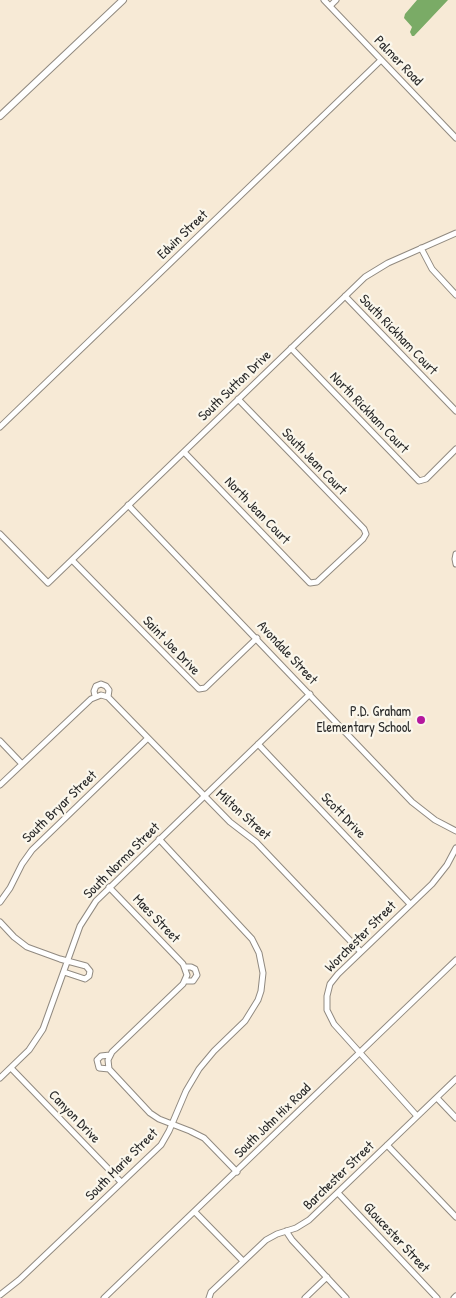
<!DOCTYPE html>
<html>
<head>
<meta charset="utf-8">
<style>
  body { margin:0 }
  canvas { display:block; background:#f7ead6 }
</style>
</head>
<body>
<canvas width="456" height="1298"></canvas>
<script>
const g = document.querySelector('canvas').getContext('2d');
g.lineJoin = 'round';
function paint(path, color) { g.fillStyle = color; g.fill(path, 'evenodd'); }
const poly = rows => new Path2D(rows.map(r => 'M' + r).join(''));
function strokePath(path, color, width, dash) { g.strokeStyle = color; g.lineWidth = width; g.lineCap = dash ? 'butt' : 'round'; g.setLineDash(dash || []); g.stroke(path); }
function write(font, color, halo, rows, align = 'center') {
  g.font = font + ' "Patrick Hand",sans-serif'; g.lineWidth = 4.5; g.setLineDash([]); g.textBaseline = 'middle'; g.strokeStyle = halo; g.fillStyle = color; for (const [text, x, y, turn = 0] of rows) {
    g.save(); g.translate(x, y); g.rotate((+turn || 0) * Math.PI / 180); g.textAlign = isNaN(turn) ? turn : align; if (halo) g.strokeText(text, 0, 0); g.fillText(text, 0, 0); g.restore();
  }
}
const forest = poly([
  [417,0,448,0,414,36,412,36,410,32,412,27,404,18,405,14]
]);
const minor = poly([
  [324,0,456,138],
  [330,6,336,0],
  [421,248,432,269,456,295],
  [345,296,456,411],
  [291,348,419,481,426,479,456,449],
  [0,427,381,60],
  [184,452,310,583,317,582,363,539,366,534,364,529,238,399],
  [128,505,412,802,435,820,456,831],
  [0,534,48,583,365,277,388,263,456,233],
  [456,554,455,559,456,564],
  [72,560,199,689,205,688,257,638],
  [95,696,94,691,96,686,101,684,106,686,109,690,108,697],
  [0,741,22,764],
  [258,744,410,904],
  [0,785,91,699,101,695,108,697,230,822,256,842,361,952],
  [109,887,183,964,187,975,183,984,112,1052,108,1060,109,1069,150,1113,159,1119,190,1131,204,1138,237,1172],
  [0,902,10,888,22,864,32,850,148,738],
  [0,922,14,937,27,947,60,959,86,966,90,971,89,976,85,979,64,972],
  [185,967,191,967,195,969,197,975,193,981,186,981],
  [11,1068,121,1182],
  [109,1069,99,1068,97,1060,101,1056,110,1055],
  [0,1078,29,1050,43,1029,80,926,96,901,310,694],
  [437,1098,456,1118],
  [417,1116,334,1024,327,1010,327,996,330,984,338,974,432,884,447,865,456,848],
  [387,1145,456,1217],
  [338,1193,437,1298],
  [195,1212,243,1261],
  [286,1231,292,1240,346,1298],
  [0,1295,19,1280,161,1145,169,1131,186,1091,199,1069,214,1051,245,1021,258,1000,261,991,263,973,259,953,252,939,159,839],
  [104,1298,456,960],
  [209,1298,211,1292,266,1240,277,1234,296,1228,309,1220,456,1079],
  [305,1298,327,1277],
  [454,1298,456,1296]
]);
const major = poly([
  [0,116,123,0]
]);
const markers = [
  [421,720,5,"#b5179e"]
];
const streetNames = [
  ["Palmer Road",398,61,46],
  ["Edwin Street",183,235,-44],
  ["South Rickham Court",398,335,46],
  ["South Sutton Drive",235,386,-44],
  ["North Rickham Court",369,413,46],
  ["South Jean Court",314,462,46],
  ["North Jean Court",257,511,46],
  ["Saint Joe Drive",171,646,46],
  ["Avondale Street",287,653,47],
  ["South Bryar Street",60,807,-44],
  ["Milton Street",243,815,42],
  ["Scott Drive",343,816,46],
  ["South Norma Street",122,861,-45],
  ["Maes Street",156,919,46],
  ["Worchester Street",361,937,-45],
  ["Canyon Drive",74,1117,46],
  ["South John Hix Road",273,1121,-44],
  ["South Marie Street",122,1165,-45],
  ["Barchester Street",339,1176,-44],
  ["Gloucester Street",396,1238,47]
];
const poiNames = [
  ["P.D. Graham",411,712],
  ["Elementary School",411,728]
];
paint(forest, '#7aab66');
strokePath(minor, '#918a80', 7);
strokePath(major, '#918a80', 8);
strokePath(minor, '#fff', 5);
strokePath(major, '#fff', 6);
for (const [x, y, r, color] of markers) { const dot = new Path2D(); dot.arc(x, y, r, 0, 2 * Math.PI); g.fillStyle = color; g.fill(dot); strokePath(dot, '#fbf7ec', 2); }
write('14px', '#2b2b2b', '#fbf7ec', streetNames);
write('14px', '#2b2b2b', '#fbf7ec', poiNames, 'right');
</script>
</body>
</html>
